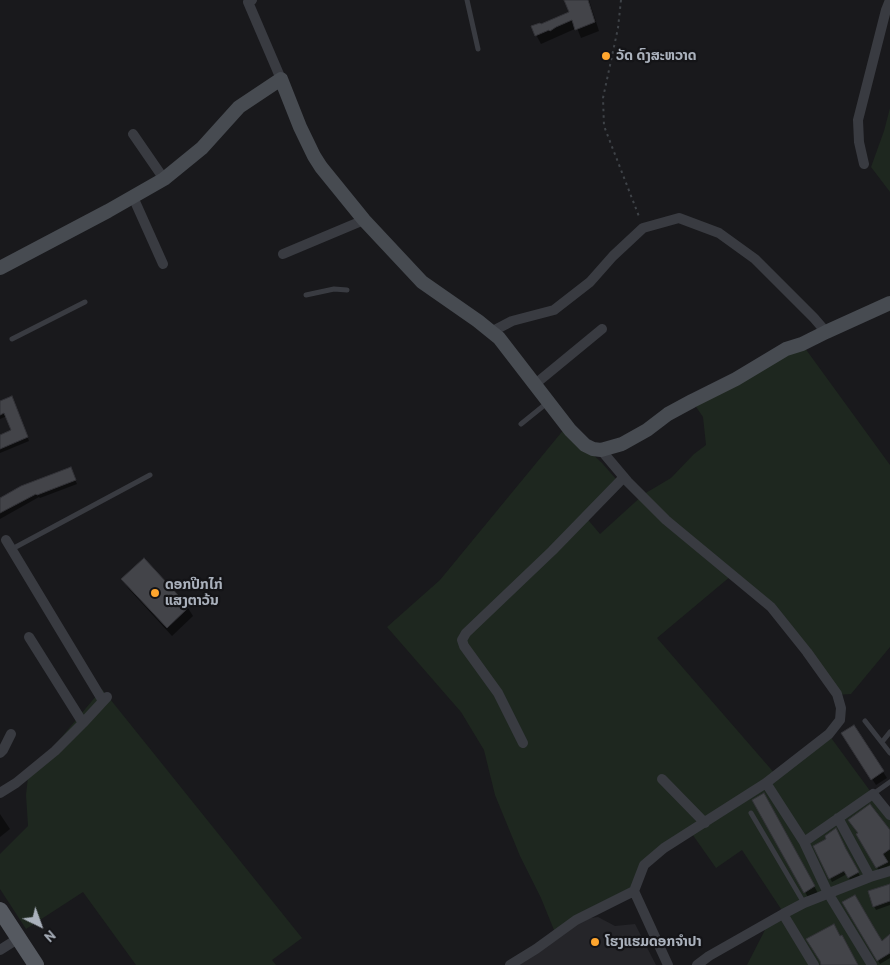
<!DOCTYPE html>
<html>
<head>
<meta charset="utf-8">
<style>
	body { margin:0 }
	#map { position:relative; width:890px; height:965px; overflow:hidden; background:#19191c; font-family:"PT Sans",sans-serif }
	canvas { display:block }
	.north { position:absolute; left:15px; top:900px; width:50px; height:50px; -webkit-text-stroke:4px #141417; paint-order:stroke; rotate:138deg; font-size:14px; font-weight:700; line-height:20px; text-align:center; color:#aab1bc }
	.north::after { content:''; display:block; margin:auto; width:18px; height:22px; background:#aab1bc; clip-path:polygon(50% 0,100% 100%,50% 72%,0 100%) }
</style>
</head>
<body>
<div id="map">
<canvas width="890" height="965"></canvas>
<div class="north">N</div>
</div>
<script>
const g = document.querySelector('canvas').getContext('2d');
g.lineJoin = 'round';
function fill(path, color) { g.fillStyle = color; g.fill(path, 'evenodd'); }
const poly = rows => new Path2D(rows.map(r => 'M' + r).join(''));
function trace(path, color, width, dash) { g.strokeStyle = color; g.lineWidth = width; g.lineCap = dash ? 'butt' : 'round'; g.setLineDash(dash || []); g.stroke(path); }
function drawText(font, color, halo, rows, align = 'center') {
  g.font = font + ' "PT Sans","Noto Sans Lao",sans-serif'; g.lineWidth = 4.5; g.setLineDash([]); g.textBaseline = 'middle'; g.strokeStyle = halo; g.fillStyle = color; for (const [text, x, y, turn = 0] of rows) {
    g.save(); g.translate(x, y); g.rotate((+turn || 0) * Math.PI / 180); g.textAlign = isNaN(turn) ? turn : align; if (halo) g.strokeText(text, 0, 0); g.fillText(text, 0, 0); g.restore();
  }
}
fill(poly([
	[598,917,615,926,635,924,656,965,511,965,576,920]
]), '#252529');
fill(poly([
	[890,108,890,192,871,167,884,131],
	[802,344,890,465,890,647,851,694,836,695,771,607,731,576,657,638,776,775,829,735,890,818,890,965,747,965,768,924,783,912,742,850,716,868,690,831,644,866,632,891,556,935,541,898,520,856,495,795,484,750,461,712,387,627,440,580,565,428,602,463,616,479,584,515,600,534,644,494,671,478,694,454,706,445,703,417,692,401],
	[102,689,302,938,272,960,276,965,136,965,83,892,26,929,0,889,0,854,28,826,26,795,28,777]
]), '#1e271f');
fill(poly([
	[566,0,589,0,599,31,581,38,577,28,541,44,532,27,540,25,570,12],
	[0,402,13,402,29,441,0,453,0,436,12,431,7,416,0,419],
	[72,473,77,484,40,498,39,497,0,519,0,500],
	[123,579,188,608,193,616,172,636,128,588],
	[853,726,887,778,876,785,846,739],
	[763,794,819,895,810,901,754,800],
	[0,814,10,829,0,837],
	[890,833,890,865,879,871,858,834],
	[828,839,847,854,860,876,851,882,847,874,832,882,830,878],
	[890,885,890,905,876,910,874,906],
	[844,903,882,942,890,935,890,958,880,964]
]), '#0007');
const building = poly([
	[564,0,588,0,595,22,575,30,572,20,556,27,550,31,549,30,535,36,531,26,540,23,541,24,569,12,564,0],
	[12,396,28,437,0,449,0,435,11,430,4,413,0,415,0,401,12,396],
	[71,467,76,480,37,495,36,494,0,513,0,498,21,486,71,467],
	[144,558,189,607,167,628,121,579,144,558],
	[854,725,884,771,871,780,841,733,854,725],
	[764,793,815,886,804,893,752,800,764,793],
	[870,804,890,830,890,849,883,854,888,862,876,868,856,834,858,833,848,820,870,804],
	[836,828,846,849,859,872,848,878,844,871,829,879,813,846,826,839,825,836,836,828],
	[890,884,890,901,873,907,868,891,890,884],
	[855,895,873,926,882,941,890,934,890,953,877,961,842,902,855,895],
	[834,924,840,936,842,935,858,965,821,965,820,961,806,939,834,924]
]);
fill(building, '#434449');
trace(building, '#333338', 1);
trace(poly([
	[621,0,618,28,603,98,604,126,640,219]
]), '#3f4348', 2, [2.5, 4]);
trace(poly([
	[467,0,478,49],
	[306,295,334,289,347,290],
	[12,339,85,302],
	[521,424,547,403],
	[12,549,150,475],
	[865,721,890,753],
	[882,742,890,732],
	[873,794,890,782],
	[751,813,804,903]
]), '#393b41', 5);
trace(poly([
	[252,0,248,2,281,79],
	[133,134,164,179],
	[864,164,859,142,858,120,886,10,890,0],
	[133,197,163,264],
	[283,254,364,220],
	[491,332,512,321,554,310,590,282,613,256,643,228,679,218,719,233,755,259,814,318,826,332],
	[534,385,602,329],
	[6,540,103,701],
	[29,637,83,723],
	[523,743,498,693,464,646,462,640,466,633,552,551,624,477],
	[0,753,3,750,11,734],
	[662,779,705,823],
	[766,783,804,842,828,893,872,965],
	[0,793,16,783,55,751,83,723,107,697],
	[838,818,870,877],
	[804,842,873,794,890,815],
	[634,891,668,965],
	[783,914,814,965],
	[0,950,19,938],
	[510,965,536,949,576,920,634,891,644,865,664,848,766,783,829,734,840,720,841,708,837,694,807,652,771,607,666,520,628,482,601,450],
	[697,965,709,956,783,914,804,903,870,877,890,871]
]), '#393b41', 10);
trace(poly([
	[0,268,108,211,164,179,202,148,239,107,281,79,300,127,314,156,321,167,364,220,422,282,478,321,499,338,570,430,585,445,593,449,601,450,622,444,647,430,668,414,692,401,736,379,786,349,802,344,826,332,890,303]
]), '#474b51', 14);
trace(poly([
	[0,910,36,965]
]), '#555960', 16);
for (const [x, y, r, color] of [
	[606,56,5,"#ffa62e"],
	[155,593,5,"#ffa62e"],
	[595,942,5,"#ffa62e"]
]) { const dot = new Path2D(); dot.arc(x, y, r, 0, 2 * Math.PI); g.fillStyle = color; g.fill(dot); trace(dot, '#141417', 2); }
drawText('bold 14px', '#aab1bc', '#141417', [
	["ວັດ ດົງສະຫວາດ",616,56],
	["ດອກປີກໄກ່",165,585],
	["ແສງຕາວ້ນ",165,601],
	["ໂຮງແຮມດອກຈຳປາ",605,942]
], 'left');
</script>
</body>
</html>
